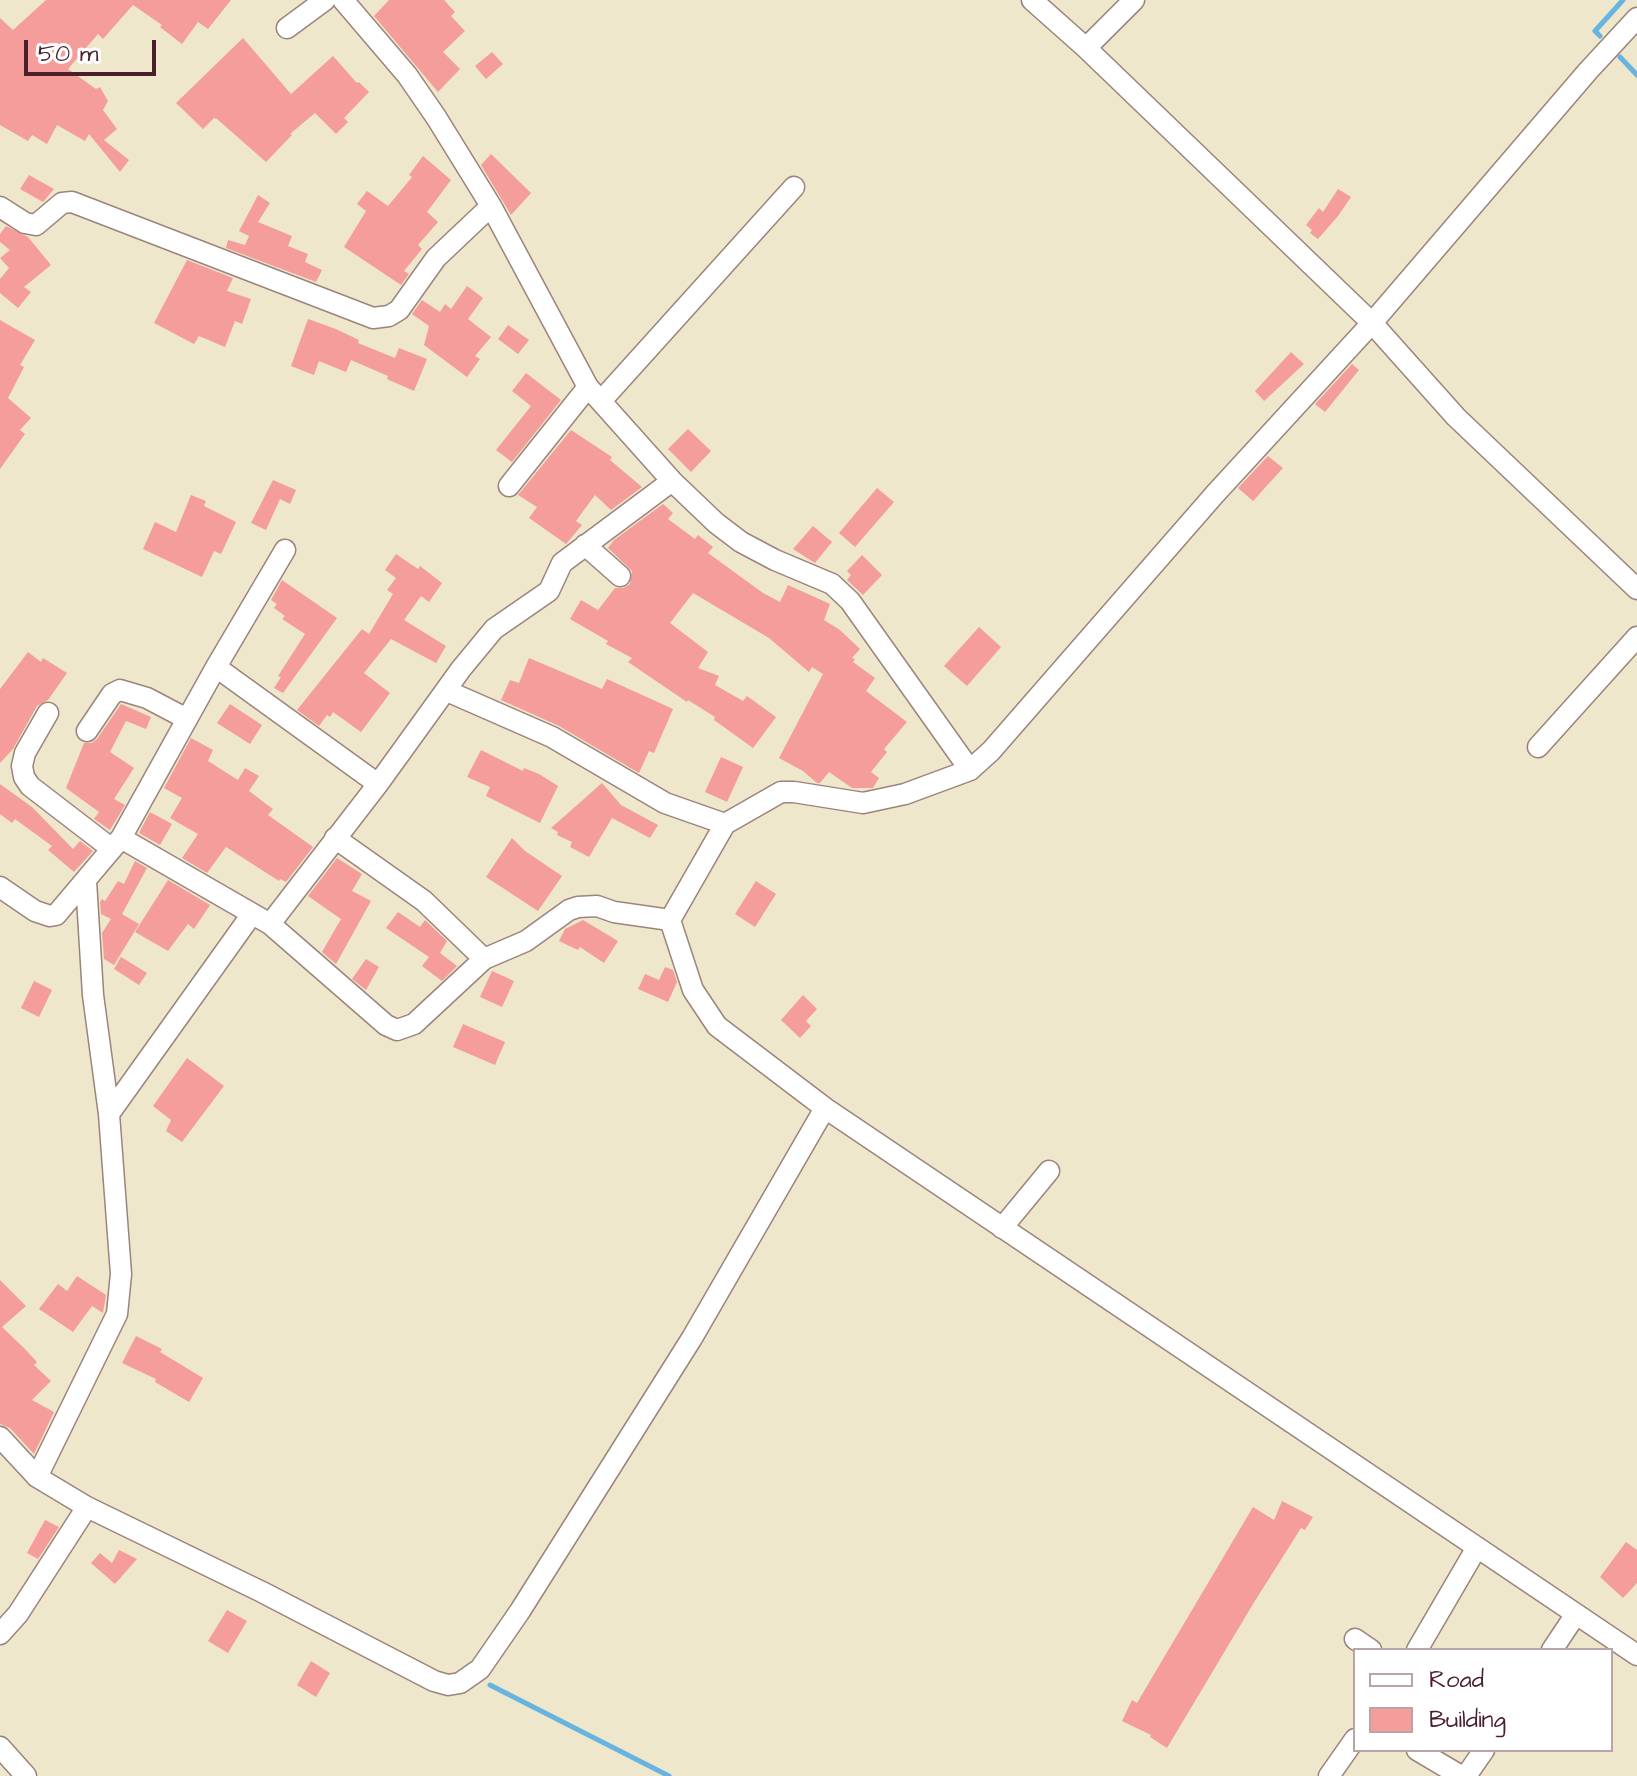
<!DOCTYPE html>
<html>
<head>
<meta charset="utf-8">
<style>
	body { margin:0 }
	#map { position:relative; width:1637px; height:1776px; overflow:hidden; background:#eee7cc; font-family:"Architects Daughter",sans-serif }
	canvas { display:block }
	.legend { position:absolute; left:1353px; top:1648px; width:260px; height:104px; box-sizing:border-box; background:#fff; border:2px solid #b7a5aa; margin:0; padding:10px 14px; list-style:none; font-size:24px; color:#4a1f2b }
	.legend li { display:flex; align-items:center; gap:16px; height:40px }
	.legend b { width:40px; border:2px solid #b7a5aa }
	.scale { position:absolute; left:24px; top:40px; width:132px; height:36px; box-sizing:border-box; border:4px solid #4a1f2b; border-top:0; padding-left:10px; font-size:24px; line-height:28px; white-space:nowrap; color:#4a1f2b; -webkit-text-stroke:6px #fff; paint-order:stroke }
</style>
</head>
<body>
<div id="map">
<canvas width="1637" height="1776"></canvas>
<ul class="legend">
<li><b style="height:10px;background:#fff"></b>Road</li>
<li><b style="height:22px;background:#f49d9b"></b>Building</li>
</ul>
<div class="scale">50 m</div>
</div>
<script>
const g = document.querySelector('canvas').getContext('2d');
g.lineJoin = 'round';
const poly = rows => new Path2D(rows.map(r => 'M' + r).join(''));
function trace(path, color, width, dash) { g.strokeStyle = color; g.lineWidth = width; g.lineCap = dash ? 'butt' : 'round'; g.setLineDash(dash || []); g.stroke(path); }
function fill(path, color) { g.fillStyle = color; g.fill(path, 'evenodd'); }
trace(poly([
	[1600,36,1595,31,1623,0],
	[1620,57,1637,75],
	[490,1685,669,1776]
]), '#68b4e1', 5);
fill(poly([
	[46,0,231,0,208,29,198,22,182,44,160,27,162,25,133,5,103,39,98,34,68,69,96,89,100,87,108,101,103,110,117,129,104,140,129,160,120,172,89,134,85,141,57,125,47,144,32,135,28,141,0,125,0,18,13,30],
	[389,0,444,0,455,12,451,16,465,31,443,52,460,69,438,92,374,16],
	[243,38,291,94,333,56,357,83,359,82,369,92,344,118,348,122,336,134,315,113,290,134,292,135,266,162,217,119,214,118,203,129,176,103],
	[492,52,503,64,486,79,475,66],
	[491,154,531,193,511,215,481,165],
	[423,156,451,180,427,212,438,222,418,245,422,249,404,271,409,274,401,285,344,247,366,211,357,204,367,191,388,206,412,177,409,175],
	[29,175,54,189,43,202,20,189],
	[1338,189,1351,197,1338,216,1318,239,1310,233,1312,230,1306,225,1319,208,1323,212],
	[258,195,270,203,258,222,292,236,288,246,308,254,305,262,322,270,316,282,226,248,228,240,245,245,249,236,239,231],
	[6,226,28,237,51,265,24,287,31,292,18,308,0,293,0,279,9,268,0,258,10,250,0,242,0,234],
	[187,260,233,278,227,291,251,299,242,324,235,321,225,347,199,336,194,344,154,323],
	[467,286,483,298,468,319,491,337,475,356,480,359,467,377,424,345,429,326,412,314,422,300,440,312,445,304,451,309],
	[308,319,336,329,359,340,358,343,395,358,399,348,427,359,414,391,387,379,388,376,351,360,346,372,319,361,314,375,291,366],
	[0,320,35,340,20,365,24,367,8,398,31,418,20,430,25,434,0,469],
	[508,325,529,340,518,354,498,339],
	[1291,352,1304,364,1264,401,1255,391],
	[1352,364,1359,370,1325,412,1315,404],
	[526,373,561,400,512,462,496,450,531,406,512,391],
	[688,429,711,451,691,472,668,449],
	[571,430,612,457,610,460,642,487,611,510,595,495,576,521,582,525,566,544,529,518,537,507,518,495],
	[1268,456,1283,468,1253,501,1238,488],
	[273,480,296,490,290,504,280,499,266,530,251,523],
	[877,488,894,502,855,547,839,533],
	[191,495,206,501,204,506,236,522,221,554,214,551,202,577,143,549,155,522,176,532],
	[663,504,673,513,668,519,695,539,698,535,713,547,708,553,763,593,780,602,788,585,830,604,824,620,840,630,860,649,852,658,855,659,853,662,875,678,866,691,907,722,884,749,887,752,871,772,879,778,873,788,852,788,829,772,820,783,817,783,803,771,779,758,823,674,812,667,809,672,769,638,693,593,670,623,708,652,698,668,719,676,715,685,743,701,747,696,776,717,753,748,714,720,715,717,688,700,687,702,628,662,632,658,606,644,608,641,570,619,581,600,598,610,615,588,623,588,630,584,632,571,608,548,614,540],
	[813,526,832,542,815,563,793,549],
	[396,554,418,569,420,566,442,583,429,602,421,596,404,620,446,646,436,663,391,639,364,673,390,693,361,732,333,712,330,717,327,715,319,726,297,710,362,629,369,634,393,594,387,590,396,578,385,570],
	[862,555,882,575,863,595,847,580,851,575,847,571],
	[282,580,337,618,283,693,274,688,281,677,278,676,305,634,282,619,285,616,274,608,277,604,271,600],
	[979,627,1001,647,967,686,944,666],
	[28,652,41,662,43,658,67,673,48,700,37,706,13,749,0,763,0,689],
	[529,658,602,689,607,679,673,709,654,753,649,751,639,773,559,726,501,700,510,680,519,683],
	[121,704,151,717,146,729,126,721,110,752,134,768,114,799,125,805,110,830,94,819,99,812,66,788,84,743,92,743,97,739],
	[230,704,262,725,250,744,217,723],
	[191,738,213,750,208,761,238,780,245,768,259,776,249,791,273,809,268,815,313,847,286,882,280,879,279,881,226,847,207,873,182,858,198,834,170,818,182,798,164,788],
	[481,750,523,771,524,768,539,774,558,786,540,823,486,796,490,787,467,777],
	[721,757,743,767,727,802,705,792],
	[602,783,621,805,658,825,650,838,612,818,589,857,570,847,572,842,557,835,558,832,551,828],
	[0,784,32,807,73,849,80,841,93,851,74,872,48,850,52,846,15,819,12,823,0,814],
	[150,812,172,824,160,845,139,833],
	[512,838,525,851,562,876,538,911,486,877],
	[337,858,362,874,352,891,371,901,336,964,322,952,341,919,308,896],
	[135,861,147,868,122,914,139,924,114,965,104,959,102,933,111,919,101,914,100,902,102,899,105,901,118,881,124,884],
	[168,880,210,905,194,929,188,924,168,951,135,932],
	[756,881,776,894,755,927,735,914],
	[398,912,420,927,425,920,447,941,440,953,457,966,442,981,422,966,429,957,386,928],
	[583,920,618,941,604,963,580,947,578,950,559,941,565,929],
	[121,957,147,973,139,985,114,969],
	[366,959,379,967,366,990,352,979],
	[665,967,673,970,677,982,668,1002,638,989,645,974,659,980],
	[492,971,514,981,502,1007,480,997],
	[34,981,52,990,39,1017,21,1008],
	[803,995,817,1009,806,1021,811,1026,800,1038,781,1020],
	[463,1024,505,1042,495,1065,453,1047],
	[187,1058,224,1086,182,1142,166,1131,171,1120,153,1106],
	[77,1276,106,1295,103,1313,92,1306,73,1332,39,1309,58,1284,67,1291],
	[0,1280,26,1306,2,1327,25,1349,37,1362,34,1365,51,1381,32,1400,54,1412,34,1454,10,1428,0,1424],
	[136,1336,162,1349,160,1352,203,1378,189,1402,155,1382,156,1379,122,1363],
	[1282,1501,1313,1517,1305,1530,1301,1528,1253,1604,1167,1748,1150,1737,1151,1735,1122,1721,1132,1700,1137,1703,1150,1681,1253,1507,1274,1520],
	[45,1520,59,1527,38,1559,27,1553],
	[1626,1542,1637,1550,1637,1583,1623,1598,1600,1577],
	[119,1550,137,1559,115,1584,91,1563,100,1553,112,1563],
	[227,1610,247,1621,228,1653,208,1641],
	[311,1661,330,1673,316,1697,297,1685]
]), '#f49d9b');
const minor = poly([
	[343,0,407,75,436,117,491,206,588,387,672,481,716,523,741,542,775,560,832,584,850,601,970,770],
	[1032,0,1086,48,1372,323,1456,417,1637,589],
	[287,28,325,0],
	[1086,48,1134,0],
	[0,207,25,223,36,225,62,203,72,202,373,318,389,316,399,310,436,258,491,206],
	[601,401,794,187],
	[509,486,588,387],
	[585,545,620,576],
	[216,667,285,550],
	[447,691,552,737,665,803,725,824],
	[48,713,25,753,22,766,24,777,30,786,112,849],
	[87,731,112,694,120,690,147,698,187,719],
	[1538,747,1637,637],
	[121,838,270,924,386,1025,397,1030,414,1024,484,959,526,941,569,910,578,907,597,906,614,912,670,920],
	[335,838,424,901,484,959],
	[86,881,93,995,109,1114],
	[0,887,35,911,50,916,56,915,121,838,216,667,378,784],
	[270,924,378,784,461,669,494,629,549,591,562,563,672,481],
	[825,1108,1637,1655],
	[1002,1228,1049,1171],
	[0,1437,37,1477,87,1507],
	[37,1477,117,1314,121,1274,109,1114,252,914],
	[0,1634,18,1614,87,1507,262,1592,434,1681,448,1685,460,1683,480,1669,520,1611,692,1338,825,1108,717,1026,693,990,670,920,725,824,781,792,794,792,863,803,905,794,970,770,991,751,1215,494,1372,323,1588,71,1637,18],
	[1355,1639,1371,1650],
	[1417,1650,1476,1549],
	[1552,1650,1576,1614],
	[0,1747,26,1776],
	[1417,1750,1461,1776],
	[1329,1776,1355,1739],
	[1466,1776,1484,1750]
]);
trace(minor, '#9c837c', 23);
trace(minor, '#fff', 20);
</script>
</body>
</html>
